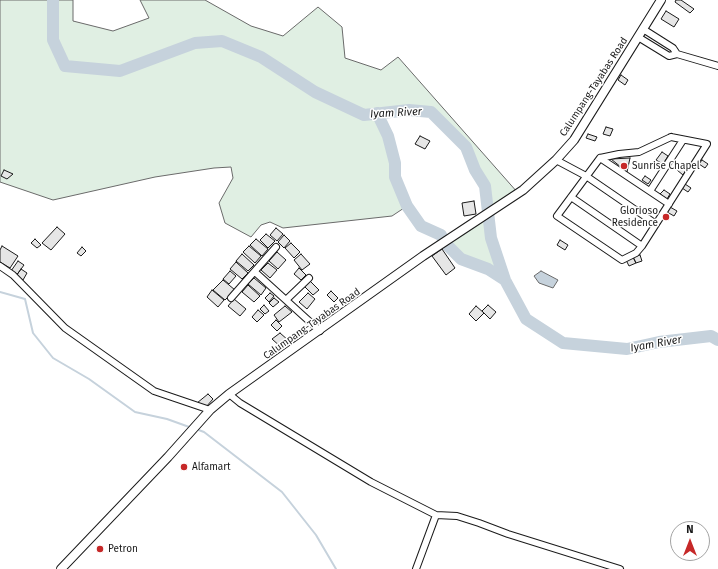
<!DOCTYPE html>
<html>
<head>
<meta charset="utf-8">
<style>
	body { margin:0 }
	#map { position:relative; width:718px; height:569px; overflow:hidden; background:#fff; font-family:"Fira Sans",sans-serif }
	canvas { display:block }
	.north { position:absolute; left:670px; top:521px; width:40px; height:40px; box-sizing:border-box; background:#fff; border:1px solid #a3a3a3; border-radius:50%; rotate:0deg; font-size:11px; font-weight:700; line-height:16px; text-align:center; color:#1a1a1a }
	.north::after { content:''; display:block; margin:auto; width:14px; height:18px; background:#c62828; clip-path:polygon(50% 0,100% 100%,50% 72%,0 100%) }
</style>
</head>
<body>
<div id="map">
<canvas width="718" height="569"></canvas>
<div class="north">N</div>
</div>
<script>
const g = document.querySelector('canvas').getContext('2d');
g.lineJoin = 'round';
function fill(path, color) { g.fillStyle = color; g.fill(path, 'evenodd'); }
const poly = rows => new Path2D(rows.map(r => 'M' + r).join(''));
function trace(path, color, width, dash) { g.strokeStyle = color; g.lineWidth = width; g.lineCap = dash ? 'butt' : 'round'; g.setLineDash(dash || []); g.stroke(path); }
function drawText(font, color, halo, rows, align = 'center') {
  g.font = font + ' "Fira Sans",sans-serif'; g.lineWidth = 3; g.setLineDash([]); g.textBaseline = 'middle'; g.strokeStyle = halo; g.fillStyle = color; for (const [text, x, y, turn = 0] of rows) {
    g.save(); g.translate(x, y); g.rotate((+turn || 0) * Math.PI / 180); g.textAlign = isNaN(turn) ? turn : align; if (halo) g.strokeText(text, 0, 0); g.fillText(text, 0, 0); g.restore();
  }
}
const green = poly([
	[0,0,73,0,73,21,113,31,149,18,140,0,205,0,251,26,283,36,318,7,342,27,345,58,381,70,398,57,518,193,488,212,491,238,505,280,488,269,461,259,444,242,488,212,485,186,475,170,466,147,431,112,409,110,377,114,388,136,395,163,395,177,407,206,392,216,283,228,270,222,261,225,251,237,225,223,219,203,233,178,231,167,214,168,155,177,53,200,0,182,0,0]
]);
fill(green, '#e0efe3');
trace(green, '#6a6a6a', 1);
const water = poly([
	[541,271,558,280,553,288,539,283,534,276,541,271]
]);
fill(water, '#c6d2dc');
trace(water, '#6a6a6a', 1);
trace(poly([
	[0,292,25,299,33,333,53,358,89,379,135,412,167,419,192,428],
	[196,429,204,432,282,492,316,535,336,569]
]), '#c6d2dc', 2);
trace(poly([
	[53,0,53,40,65,66,120,71,195,43,222,41,261,57,315,92,364,115,409,110,431,112,466,147,475,170,485,186,491,238,505,280,526,319,563,343,627,349,659,342,711,336,718,340],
	[377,113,388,136,395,163,395,177,407,206,421,226,441,235,444,242,461,259,488,269,505,280]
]), '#c6d2dc', 12);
const building = poly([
	[676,0,681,0,694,9,690,13,675,2,676,0],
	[666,11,679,19,674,27,661,19,666,11],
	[621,75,628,80,625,85,618,80,621,75],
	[606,127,613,129,610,136,603,134,606,127],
	[588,134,597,137,595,141,586,138,588,134],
	[420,136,430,141,425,149,415,144,420,136],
	[662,152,668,156,663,164,656,160,662,152],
	[630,158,627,172,611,159,630,158],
	[702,160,708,164,705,168,699,164,702,160],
	[680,166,686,170,683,175,677,170,680,166],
	[4,170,13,174,7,179,1,176,4,170],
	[645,176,651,180,648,184,642,180,645,176],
	[685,184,691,188,688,192,682,188,685,184],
	[664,190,670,194,667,199,660,194,664,190],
	[474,201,476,214,464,216,462,203,474,201],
	[670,207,677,211,674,216,667,212,670,207],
	[57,227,65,234,51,250,42,243,57,227],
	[276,228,283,234,277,241,270,235,276,228],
	[266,234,275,241,268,248,260,240,266,234],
	[284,235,290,241,284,248,278,242,284,235],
	[35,239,41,245,37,248,31,243,35,239],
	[256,239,268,249,262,256,250,245,256,239],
	[560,240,568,245,565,250,557,245,560,240],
	[291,243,300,252,294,258,285,248,291,243],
	[2,246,18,256,10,268,0,262,0,250,2,246],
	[249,246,261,256,255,263,243,252,249,246],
	[82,247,86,251,81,256,77,253,82,247],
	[442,249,455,268,446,275,432,256,442,249],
	[277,252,286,260,278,269,269,261,277,252],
	[242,254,254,265,248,271,236,261,242,254],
	[301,254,310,264,302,270,294,260,301,254],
	[640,255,642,261,636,263,633,257,640,255],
	[633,257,636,263,629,266,626,260,633,257],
	[18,261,24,265,16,276,11,271,18,261],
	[236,262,248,273,242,279,230,269,236,262],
	[268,263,277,270,270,278,261,270,268,263],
	[299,268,306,275,301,280,294,274,299,268],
	[21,269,27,273,23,280,16,276,21,269],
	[230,271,236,276,229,284,223,279,230,271],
	[254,278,266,288,261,295,248,284,254,278],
	[223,280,235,290,225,300,213,290,223,280],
	[310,281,319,290,313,295,304,286,310,281],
	[248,285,260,296,254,302,242,292,248,285],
	[212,290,224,300,218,307,207,297,212,290],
	[331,291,338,298,334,302,327,295,331,291],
	[270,293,274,296,269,302,265,298,270,293],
	[308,293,315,299,307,309,299,302,308,293],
	[274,298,279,302,273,307,269,303,274,298],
	[234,299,246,309,240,316,228,306,234,299],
	[264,305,269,311,265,314,260,309,264,305],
	[488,305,496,312,490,319,482,311,488,305],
	[285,306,292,312,279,322,274,315,285,306],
	[476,306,484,313,476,321,469,314,476,306],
	[258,310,264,315,257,322,252,317,258,310],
	[276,320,282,326,277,331,271,325,276,320],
	[280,333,288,340,282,348,272,339,280,333],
	[208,394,213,399,206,407,197,403,208,394]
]);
fill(building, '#e6e6e6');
trace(building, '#1a1a1a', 1);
const street = poly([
	[643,29,673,48,677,54],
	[638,37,669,56,677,54,718,66],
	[671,137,707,144,642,246,636,253,622,260,557,216,600,158,619,154,639,152,671,137],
	[600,158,669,204],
	[556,160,586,176,656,224],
	[650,191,683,140],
	[571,197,642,246],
	[0,266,13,275,65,328,154,391,210,410],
	[255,272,320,331],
	[231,298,276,247],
	[286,300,309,278],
	[229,394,240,403,371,482,436,515,457,516,479,523,508,534,620,569],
	[416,569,436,515]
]);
const secondary = poly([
	[61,569,168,457,210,410,229,394,423,256,523,190,556,160,574,140,661,0]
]);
trace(street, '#1a1a1a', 8);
trace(secondary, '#1a1a1a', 10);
trace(street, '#fff', 6);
trace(secondary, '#fff', 8);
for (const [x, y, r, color] of [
	[624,166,4,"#c62828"],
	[666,217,4,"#c62828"],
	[184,467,4,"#c62828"],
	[100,549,4,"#c62828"]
]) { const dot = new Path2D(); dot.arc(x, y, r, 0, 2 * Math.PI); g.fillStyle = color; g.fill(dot); trace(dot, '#fff', 1.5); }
drawText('10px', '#1a1a1a', '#fff', [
	["Calumpang-Tayabas Road",594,87,-57],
	["Calumpang-Tayabas Road",312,324,-35]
]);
drawText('10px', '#1a1a1a', '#fff', [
	["Sunrise Chapel",632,166],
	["Glorioso",658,211,"right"],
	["Residence",658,223,"right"],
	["Alfamart",192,467],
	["Petron",108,549]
], 'left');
drawText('italic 11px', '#1a1a1a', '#fff', [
	["Iyam River",396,113,-3],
	["Iyam River",656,344,-10]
]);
</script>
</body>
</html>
